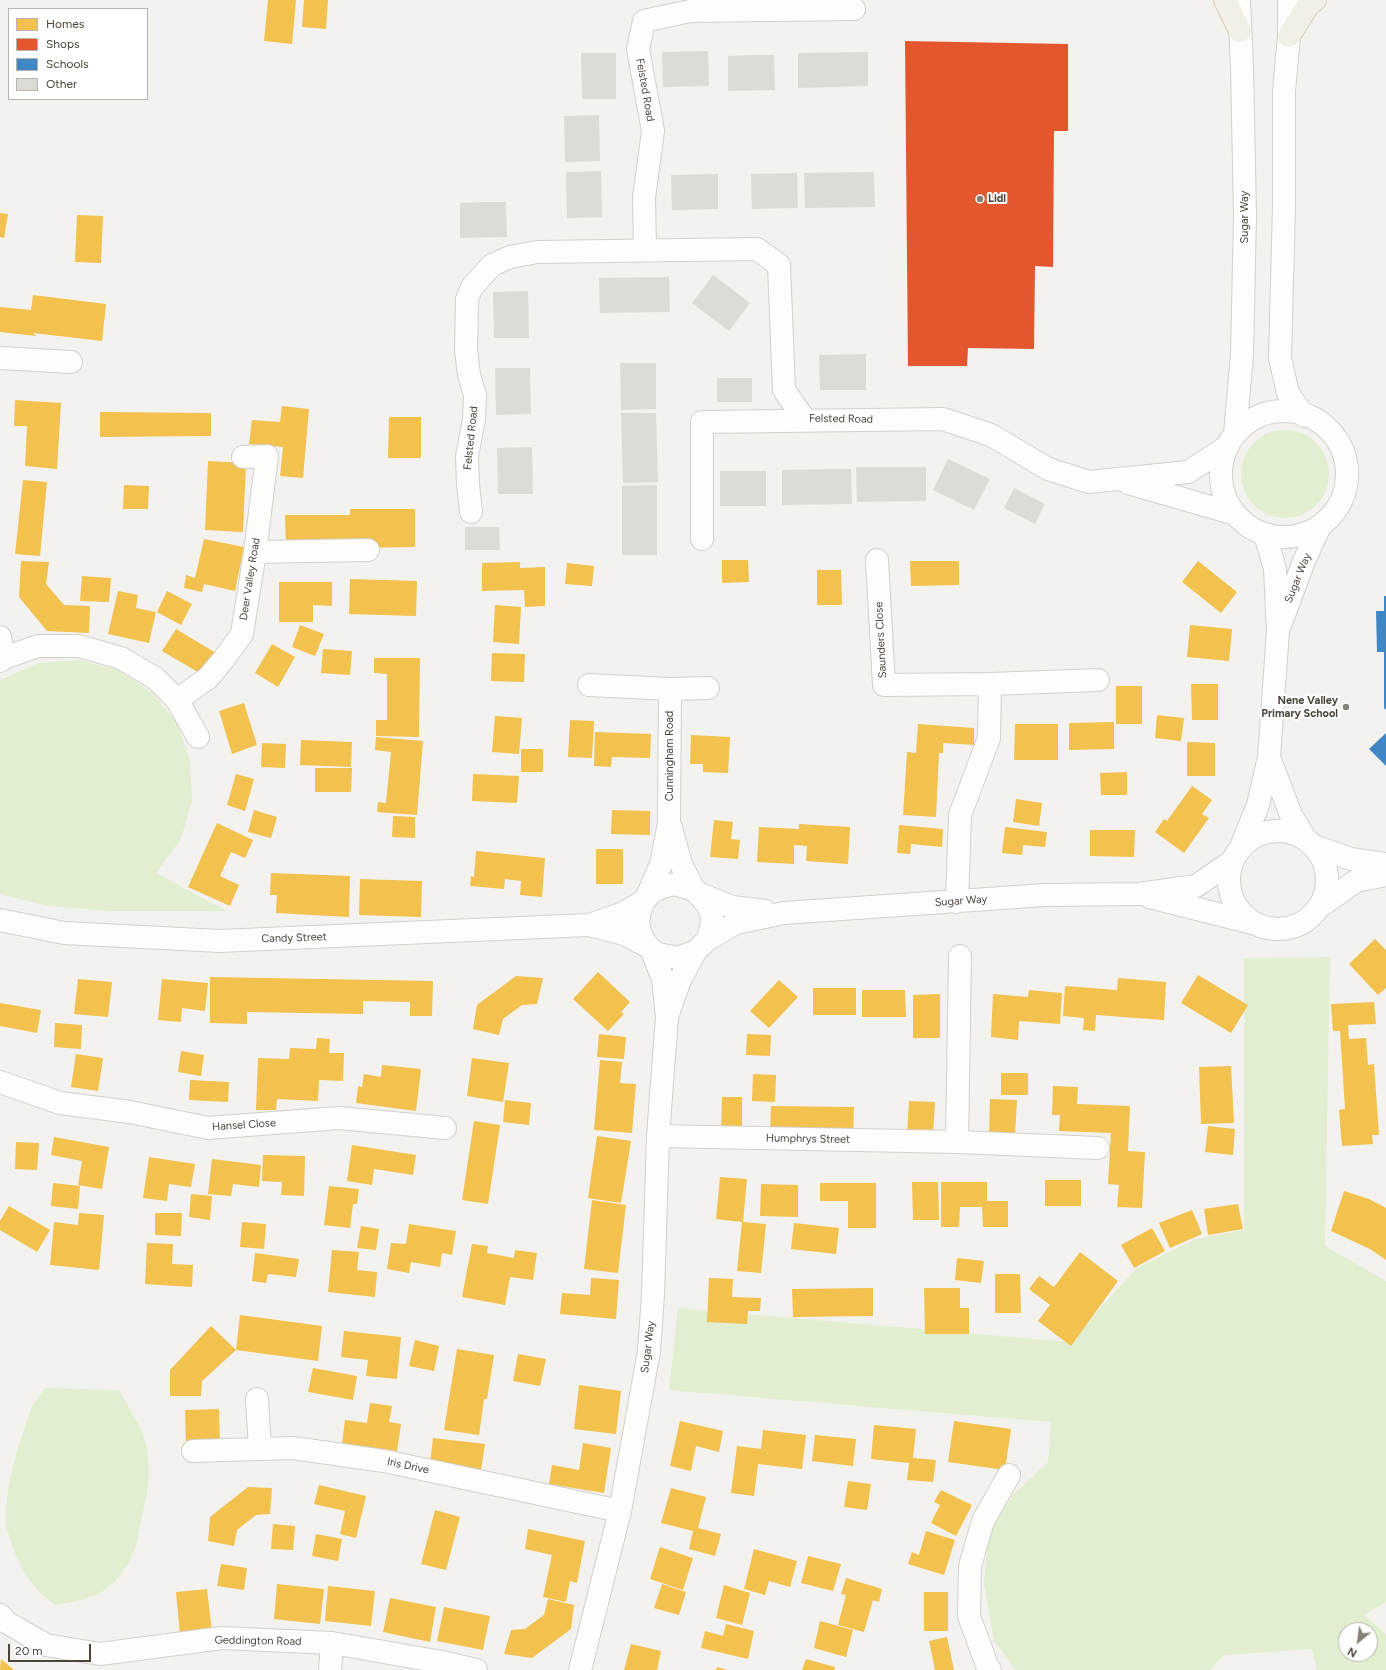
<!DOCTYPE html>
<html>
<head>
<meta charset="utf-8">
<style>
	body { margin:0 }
	#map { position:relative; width:1386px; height:1670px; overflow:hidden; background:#f4f2ee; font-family:Figtree,sans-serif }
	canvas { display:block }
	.legend { position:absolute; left:8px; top:8px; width:140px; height:92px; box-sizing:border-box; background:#fff; border:1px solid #b7b4b0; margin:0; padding:5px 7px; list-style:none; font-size:12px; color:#4b4439 }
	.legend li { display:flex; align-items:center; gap:8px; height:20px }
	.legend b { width:20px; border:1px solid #b7b4b0 }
	.north { position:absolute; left:1338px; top:1622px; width:40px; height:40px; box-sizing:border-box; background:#fff; border:1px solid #b7b4b0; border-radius:50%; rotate:209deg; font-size:11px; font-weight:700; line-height:16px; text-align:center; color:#4b4439 }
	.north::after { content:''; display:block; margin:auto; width:14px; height:18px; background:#868178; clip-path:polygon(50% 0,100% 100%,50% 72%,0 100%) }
	.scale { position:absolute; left:8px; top:1644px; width:83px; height:18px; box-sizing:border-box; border:2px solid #4b4439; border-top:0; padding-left:5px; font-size:12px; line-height:14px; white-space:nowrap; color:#4b4439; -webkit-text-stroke:3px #fff; paint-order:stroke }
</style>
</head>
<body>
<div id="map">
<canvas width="1386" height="1670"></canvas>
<ul class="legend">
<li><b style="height:11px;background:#f2c14e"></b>Homes</li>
<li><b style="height:11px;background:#e4572e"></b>Shops</li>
<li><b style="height:11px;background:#3f88c5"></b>Schools</li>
<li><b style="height:11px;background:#dedbd6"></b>Other</li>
</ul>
<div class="north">N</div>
<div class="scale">20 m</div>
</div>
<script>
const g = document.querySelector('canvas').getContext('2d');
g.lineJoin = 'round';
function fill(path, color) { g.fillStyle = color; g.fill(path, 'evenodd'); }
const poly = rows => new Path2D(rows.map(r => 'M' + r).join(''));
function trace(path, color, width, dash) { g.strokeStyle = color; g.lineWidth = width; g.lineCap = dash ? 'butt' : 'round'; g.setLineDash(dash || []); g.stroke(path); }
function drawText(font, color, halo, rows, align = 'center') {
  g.font = font + ' Figtree,sans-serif'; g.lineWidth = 4; g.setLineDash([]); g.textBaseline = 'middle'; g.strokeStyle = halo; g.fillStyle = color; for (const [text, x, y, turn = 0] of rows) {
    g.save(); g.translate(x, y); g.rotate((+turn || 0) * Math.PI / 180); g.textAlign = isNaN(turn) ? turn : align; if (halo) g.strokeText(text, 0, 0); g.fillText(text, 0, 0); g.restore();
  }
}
fill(poly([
	'1241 474a44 44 0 1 1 88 0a44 44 0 1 1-88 0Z',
	[79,660,118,670,151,692,177,723,190,760,192,800,181,839,156,873,227,911,110,911,49,906,0,894,0,680,39,663],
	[1330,957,1325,1246,1386,1281,1386,1602,1364,1615,1386,1634,1386,1670,1317,1670,1312,1649,1224,1655,1209,1670,1016,1670,994,1641,984,1583,988,1535,1012,1496,1048,1462,1051,1422,669,1390,678,1308,1069,1342,1084,1328,1102,1306,1137,1268,1196,1239,1244,1230,1244,958],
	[1346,1630,1370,1630,1370,1654,1346,1654],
	[45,1388,119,1390,142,1431,147,1448,149,1473,147,1493,136,1546,128,1564,115,1582,99,1594,77,1601,55,1605,40,1593,26,1576,14,1551,6,1526,6,1509,9,1484,17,1451,32,1406]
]), '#e1eecf');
fill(poly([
	[268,0,296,0,292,44,264,41],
	[304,0,328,0,326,29,302,27],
	[0,213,8,214,4,238,0,237],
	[77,215,103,216,101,263,75,262],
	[33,295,106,304,102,341,33,333,36,336,0,332,0,307,31,310],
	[15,400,61,403,57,469,25,466,27,426,14,426],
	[282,406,309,409,303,478,280,476,283,447,249,444,252,420,280,422],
	[100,412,211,413,211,436,100,437],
	[389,417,421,417,421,458,388,458],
	[208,461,246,463,243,532,205,530],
	[23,480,47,482,40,556,15,554],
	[124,485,149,486,148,509,123,509],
	[350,509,415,509,415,547,286,549,285,515,350,515],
	[204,539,244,547,235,591,204,584,202,592,184,588,186,575,195,578],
	[722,560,748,560,749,582,722,583],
	[21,561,49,562,46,584,64,605,90,606,89,633,47,631,19,597],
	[910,561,959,561,959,585,911,586],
	[1198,561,1237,592,1221,613,1182,582],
	[520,562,520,568,545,567,545,606,525,607,524,590,482,591,482,563],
	[567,563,594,566,592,586,565,584],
	[817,570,841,570,842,605,817,605],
	[82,576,111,578,109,602,80,601],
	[350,579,417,581,416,616,349,614],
	[279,582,332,582,332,606,313,605,313,622,279,622],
	[118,591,138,595,136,608,156,612,149,643,108,634],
	[167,591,192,604,181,625,157,612],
	[495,605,521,607,519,644,493,642],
	[300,625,324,634,315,656,292,647],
	[1190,625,1232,629,1229,661,1187,657],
	[176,629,216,653,203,675,162,651],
	[272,644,295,657,278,687,255,673],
	[323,649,352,651,350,675,321,673],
	[492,653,525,654,524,682,491,681],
	[374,658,420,658,419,737,376,736,376,720,387,720,387,674,374,673],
	[1191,684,1218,684,1218,720,1192,720],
	[1116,686,1142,686,1142,724,1116,724],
	[244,703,257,745,232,754,219,711],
	[1157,715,1184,718,1181,741,1155,738],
	[495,716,522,718,519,754,492,752],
	[570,720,594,721,592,758,568,757],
	[1114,722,1114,749,1069,750,1069,723],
	[918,724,974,728,974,745,943,743,943,753,939,753,936,817,903,815,907,752,916,753],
	[1015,724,1058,724,1058,760,1014,760],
	[595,732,651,734,650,758,612,757,611,767,594,766],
	[691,735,730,737,728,773,703,772,703,764,690,764],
	[376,737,423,741,417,815,377,812,378,802,386,803,391,752,375,750],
	[301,740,352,742,351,767,300,765],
	[1187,742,1215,743,1215,776,1187,776],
	[262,743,286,744,285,768,261,767],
	[521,749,543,749,543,772,521,772],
	[315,768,352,768,351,792,315,792],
	[1127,772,1127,795,1101,795,1100,773],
	[236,774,254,779,245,811,227,805],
	[473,774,519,776,517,803,472,801],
	[1192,786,1212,800,1202,814,1209,818,1184,853,1155,832,1164,819,1167,821],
	[1016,799,1042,803,1039,826,1013,822],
	[254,810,277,817,271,838,248,832],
	[612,810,650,811,650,835,611,834],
	[393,816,415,817,415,838,392,837],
	[714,820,733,822,731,839,740,840,738,859,710,857],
	[217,823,253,840,245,858,231,852,220,876,239,885,230,906,188,887],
	[799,824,850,827,848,864,806,861,807,846,794,845,794,864,757,862,759,827,799,829],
	[899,825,943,829,942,847,911,844,910,854,897,853],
	[1005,827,1047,832,1045,847,1023,845,1022,855,1002,853],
	[1090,830,1135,830,1134,857,1090,856],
	[596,849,623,849,623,884,596,884],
	[476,851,545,858,542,897,520,895,521,881,505,879,504,889,470,886,471,876,474,877],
	[271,873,350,876,349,917,276,913,277,895,270,895],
	[360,879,422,881,421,917,359,915],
	[1375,939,1386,950,1386,988,1378,995,1349,964],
	[598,972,630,1002,621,1012,624,1014,608,1031,573,999],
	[1198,975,1248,1005,1231,1033,1181,1003],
	[516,976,543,978,537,1004,522,1005,503,1019,499,1035,473,1029,477,1005],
	[210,977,433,981,432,1016,410,1016,410,1002,363,1001,363,1014,247,1012,247,1024,210,1023],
	[1118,978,1166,982,1164,1020,1096,1015,1095,1031,1083,1030,1084,1018,1063,1016,1065,986,1117,990],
	[78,979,112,982,108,1017,74,1014],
	[162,979,208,983,205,1011,182,1008,181,1022,158,1020],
	[779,980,798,997,769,1028,750,1011],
	[813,988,856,988,856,1015,813,1015],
	[862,990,905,990,906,1017,862,1017],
	[1029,990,1062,993,1060,1024,1019,1021,1018,1040,991,1037,993,994,1028,997],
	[940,994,940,1038,913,1038,913,995],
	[1374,1002,1376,1024,1348,1025,1349,1039,1366,1038,1368,1065,1374,1064,1379,1135,1372,1135,1373,1144,1342,1146,1339,1110,1345,1109,1340,1031,1333,1031,1331,1004],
	[0,1003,41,1010,37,1033,0,1026],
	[55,1023,82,1025,81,1049,54,1047],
	[599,1034,626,1037,624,1059,597,1057],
	[747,1034,771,1035,770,1056,746,1055],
	[317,1038,330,1039,329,1053,344,1053,343,1081,319,1080,318,1101,277,1099,276,1110,256,1110,258,1058,289,1059,290,1048,316,1049],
	[181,1051,204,1055,201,1076,178,1072],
	[76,1054,103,1058,98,1091,71,1087],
	[472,1058,509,1063,503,1102,467,1096],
	[600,1060,622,1062,620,1083,636,1084,632,1133,594,1130],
	[382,1065,421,1069,416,1111,356,1103,358,1086,362,1087,364,1074,381,1077],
	[1231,1066,1234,1123,1201,1124,1199,1067],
	[1001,1073,1028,1073,1028,1095,1001,1095],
	[753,1074,776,1075,775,1102,752,1101],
	[190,1080,229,1082,228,1102,189,1100],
	[1053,1086,1078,1087,1077,1104,1130,1106,1128,1151,1145,1152,1142,1208,1117,1207,1119,1185,1108,1184,1111,1133,1059,1131,1060,1115,1052,1115],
	[722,1097,742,1097,742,1134,721,1133],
	[990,1099,1017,1100,1015,1136,989,1135],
	[505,1100,531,1103,529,1125,503,1122],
	[909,1101,935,1102,933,1136,907,1136],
	[771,1106,854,1107,853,1137,770,1135],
	[474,1121,500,1125,488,1204,462,1200],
	[1208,1126,1235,1129,1233,1155,1205,1152],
	[597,1136,631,1141,621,1203,588,1198],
	[54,1137,109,1147,102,1189,78,1185,82,1161,51,1155],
	[16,1142,39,1143,37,1170,15,1169],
	[352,1145,416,1155,413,1175,374,1169,372,1185,347,1181],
	[263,1155,305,1156,304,1196,281,1195,282,1182,262,1181],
	[149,1157,195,1164,191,1187,169,1184,167,1201,143,1198],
	[212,1159,261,1165,259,1187,233,1184,231,1196,208,1194],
	[720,1177,747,1179,743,1222,766,1224,761,1273,737,1271,742,1222,716,1219],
	[1045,1180,1081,1180,1081,1206,1045,1206],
	[912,1182,938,1182,939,1220,913,1220],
	[941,1182,987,1182,987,1201,1008,1201,1008,1227,983,1227,982,1207,960,1207,959,1227,941,1227],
	[53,1183,80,1186,78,1209,51,1206],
	[820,1183,876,1183,876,1228,848,1228,848,1201,820,1201],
	[761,1184,798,1185,798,1217,760,1216],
	[329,1186,359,1189,357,1204,353,1204,350,1228,324,1225],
	[1344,1191,1369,1199,1386,1208,1386,1260,1370,1249,1331,1231],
	[191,1194,212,1196,210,1220,189,1217],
	[592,1200,626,1205,618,1273,584,1269],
	[1238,1204,1243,1229,1208,1235,1204,1209],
	[9,1206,50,1230,37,1252,0,1230,0,1221],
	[1192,1210,1202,1234,1170,1248,1159,1223],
	[79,1213,104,1215,99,1270,50,1265,54,1222,78,1225],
	[155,1213,182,1213,181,1236,155,1235],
	[242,1222,266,1224,264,1249,240,1247],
	[794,1223,839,1228,836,1254,791,1249],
	[409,1224,456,1231,452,1255,442,1253,440,1267,411,1262,409,1273,387,1269,391,1243,406,1244],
	[361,1226,379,1229,376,1250,357,1248],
	[1152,1228,1165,1251,1134,1268,1121,1245],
	[147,1243,173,1244,172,1264,193,1265,192,1287,145,1284],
	[472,1244,488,1246,487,1253,514,1258,515,1250,537,1253,533,1280,510,1277,505,1305,462,1297],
	[332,1250,359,1252,357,1270,377,1272,375,1297,328,1292],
	[1080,1252,1118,1281,1071,1346,1038,1321,1050,1305,1029,1289,1039,1276,1054,1287],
	[255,1253,299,1259,296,1277,268,1274,266,1283,252,1281],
	[957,1258,984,1261,981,1283,955,1280],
	[995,1274,1020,1274,1021,1313,995,1313],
	[591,1278,619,1280,616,1319,560,1314,562,1293,590,1295],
	[709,1278,733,1279,732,1297,761,1298,760,1311,748,1311,747,1324,707,1322],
	[873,1288,873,1316,793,1317,792,1289],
	[924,1288,960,1288,960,1308,969,1308,969,1334,925,1334],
	[240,1315,322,1326,318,1361,236,1350],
	[211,1326,236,1350,202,1381,201,1396,170,1396,170,1370],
	[344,1331,401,1337,397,1379,366,1376,368,1360,341,1357],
	[415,1340,439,1346,434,1371,409,1366],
	[457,1349,494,1355,487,1399,484,1399,479,1435,444,1430],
	[518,1354,546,1359,540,1386,513,1381],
	[313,1368,357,1376,353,1400,308,1392],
	[579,1385,621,1391,616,1434,574,1429],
	[370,1403,392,1406,389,1422,401,1424,397,1451,342,1444,345,1420,367,1423],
	[219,1409,220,1446,186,1447,185,1410],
	[680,1421,723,1431,719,1452,696,1446,691,1471,670,1466],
	[954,1421,1011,1429,1005,1470,948,1462],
	[874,1425,916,1429,913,1458,936,1460,933,1482,907,1480,909,1463,871,1459],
	[763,1430,806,1435,802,1469,758,1464,754,1496,731,1493,737,1446,761,1449],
	[815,1435,856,1439,853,1466,812,1461],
	[433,1438,485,1444,481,1470,430,1464],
	[583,1443,611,1448,604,1493,549,1484,552,1465,579,1470],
	[848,1481,871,1484,867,1510,844,1507],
	[319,1485,366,1496,356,1538,340,1534,345,1511,314,1504],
	[248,1487,272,1488,270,1514,256,1515,237,1530,234,1546,208,1541,210,1517],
	[671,1488,706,1497,698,1528,721,1534,715,1556,689,1549,693,1531,661,1523],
	[941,1490,972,1505,956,1536,931,1523,940,1505,934,1502],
	[435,1510,460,1517,446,1570,421,1564],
	[273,1524,295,1526,293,1550,271,1549],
	[528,1529,585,1541,577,1583,570,1581,566,1602,543,1597,552,1555,525,1549],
	[926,1531,955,1540,944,1575,908,1564,912,1552,919,1555],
	[316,1534,342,1539,338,1561,312,1556],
	[660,1547,693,1558,683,1590,650,1579],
	[754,1549,797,1561,790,1587,769,1581,765,1595,744,1589],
	[808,1556,841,1564,833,1591,801,1583],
	[221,1564,247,1568,244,1590,217,1586],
	[846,1578,882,1589,879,1602,873,1600,864,1632,838,1625,846,1595,841,1594],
	[277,1584,324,1589,320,1624,274,1619],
	[662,1584,686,1592,679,1615,654,1608],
	[724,1585,750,1593,742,1625,716,1618],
	[328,1586,375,1591,371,1626,325,1621],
	[207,1589,212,1632,180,1635,176,1592],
	[924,1592,948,1592,948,1631,924,1631],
	[390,1598,436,1607,430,1642,383,1632],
	[548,1599,574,1605,571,1629,532,1658,504,1654,511,1630,525,1629,544,1615],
	[444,1607,490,1616,483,1650,437,1641],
	[820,1621,853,1630,846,1657,814,1648],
	[726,1624,754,1631,748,1659,701,1648,705,1631,723,1636],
	[947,1637,954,1670,935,1670,929,1641],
	[631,1644,661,1651,657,1670,624,1670],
	[1,1659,14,1670,0,1670],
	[806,1659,835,1667,834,1670,802,1670],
	[717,1667,727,1670,716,1670]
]), '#f2c14e');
fill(poly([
	[905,41,1068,44,1068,131,1054,131,1053,267,1035,266,1034,349,968,348,967,366,908,366]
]), '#e4572e');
fill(poly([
	[1384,596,1386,596,1386,710,1384,708,1384,652,1377,652,1376,611,1384,611],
	[1386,733,1386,766,1369,749]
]), '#3f88c5');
fill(poly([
	[708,51,709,86,663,87,662,52],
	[868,52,868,86,798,88,798,53],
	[581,53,616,53,616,99,582,99],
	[751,55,774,55,775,90,728,91,728,56],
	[599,115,600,161,565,162,564,116],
	[601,171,602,217,567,218,566,172],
	[874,172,875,207,805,208,804,173],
	[797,173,798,208,752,209,751,174],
	[718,174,718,209,672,210,671,175],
	[482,202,506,202,507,237,460,238,460,203],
	[713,275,750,303,729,331,692,303],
	[669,277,670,312,600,313,599,278],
	[528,291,529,338,494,338,493,292],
	[866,354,866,390,820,390,819,355],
	[620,363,656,363,656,409,621,410],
	[495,368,530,368,531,414,496,415],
	[717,378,752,378,752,402,717,402],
	[621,413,656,413,658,482,623,483],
	[532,447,533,494,498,494,497,448],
	[948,459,990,479,974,510,933,490],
	[856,467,926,467,926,501,857,502],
	[828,469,851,469,852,504,782,505,782,470],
	[720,471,766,471,766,506,720,506],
	[657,485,657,555,622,555,622,486],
	[1014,488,1045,504,1035,524,1004,508],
	[465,527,499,527,500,550,465,550]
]), '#dedbd6');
const minor = poly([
	[1289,0,1289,36,1284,91,1284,205,1280,358,1288,393,1304,416],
	[645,250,644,198,653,131,638,49,644,21,690,11,854,9],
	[0,358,71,362],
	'1221 474a63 63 0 1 1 126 0a63 63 0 1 1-126 0Z',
	[1235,434,1242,355,1245,216,1242,67,1239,0],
	[1128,483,1235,514],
	[471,512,468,484,467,456,474,420,475,395,469,375,466,350,467,299,472,287,492,265,510,257,537,252,757,249,779,265,784,390,805,420],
	[702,539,702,422,943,419,991,435,1048,469,1089,482,1188,472,1228,446],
	[255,552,368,550],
	[877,560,884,685,990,684,1098,680],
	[1281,623,1304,561,1320,526],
	[0,637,4,658],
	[0,661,4,658,38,646,79,646,121,658,155,678,177,700,198,737],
	[589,685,670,689,708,688],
	[177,700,208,678,223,660,242,634,255,552,267,456,243,457],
	[1269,757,1291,815,1305,838],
	[671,828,681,864,694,890],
	'1229 880a49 49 0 1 1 98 0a49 49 0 1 1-98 0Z',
	[1314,846,1351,859,1386,864],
	[1241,847,1258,805,1269,757,1278,631,1275,569,1265,534],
	[698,893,732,907,765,911],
	[1150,897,1253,923],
	[646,899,661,864,669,823,670,689],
	[957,902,960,815,989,738,990,684],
	[1318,908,1356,881,1386,875],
	[0,920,64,933,220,941,589,925,621,914,644,901],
	[589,925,624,934,649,947],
	[707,940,736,923,784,913,1045,895,1139,894,1196,886,1231,862],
	[669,1011,680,980,695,952],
	[0,1082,60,1103,130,1112,208,1128,339,1118,445,1128],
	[658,1136,957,1142,1098,1148],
	[957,1142,960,956],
	[257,1399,260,1449],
	[193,1451,293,1448,384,1461,620,1511],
	[0,1615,6,1622,46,1645,100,1654,222,1638,332,1643,442,1662,476,1670],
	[330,1670,332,1643],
	[580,1670,620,1511,649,1351,653,1295,658,1136,667,1017,663,979,651,949,646,944,640,933,638,922,640,911,644,901,652,892,662,887,675,884,694,890,708,905,712,917,711,929,707,940,695,952,677,958,658,954,651,949],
	[990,1670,988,1668,969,1616,970,1566,983,1521,1009,1475]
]);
const major = poly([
	[1225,0,1240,31],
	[1289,36,1309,4,1315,0]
]);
trace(minor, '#d2d0cb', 24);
trace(major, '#d6cebb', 24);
trace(minor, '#fdfdfc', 22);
trace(major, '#f2efe6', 22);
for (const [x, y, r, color] of [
	[980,199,4,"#868178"],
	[1346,707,4,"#868178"]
]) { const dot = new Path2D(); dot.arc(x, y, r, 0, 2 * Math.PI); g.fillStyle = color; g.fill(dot); trace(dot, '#fff', 1.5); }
drawText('11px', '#4b4439', '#fff', [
	["Felsted Road",645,90,80],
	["Sugar Way",1245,217,-90],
	["Felsted Road",841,419,1],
	["Felsted Road",471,438,-84],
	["Sugar Way",1298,578,-68],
	["Deer Valley Road",250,579,-81],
	["Saunders Close",881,640,-93],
	["Cunningham Road",670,756,-90],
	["Sugar Way",961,901,-4],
	["Candy Street",294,938,-2],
	["Hansel Close",244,1125,-4],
	["Humphrys Street",808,1139,1],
	["Sugar Way",648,1347,-83],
	["Iris Drive",408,1466,12],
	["Geddington Road",258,1641,1]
]);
drawText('bold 11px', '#4b4439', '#fff', [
	["Lidl",988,199],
	["Nene Valley",1338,701,"right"],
	["Primary School",1338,714,"right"]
], 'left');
</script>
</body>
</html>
